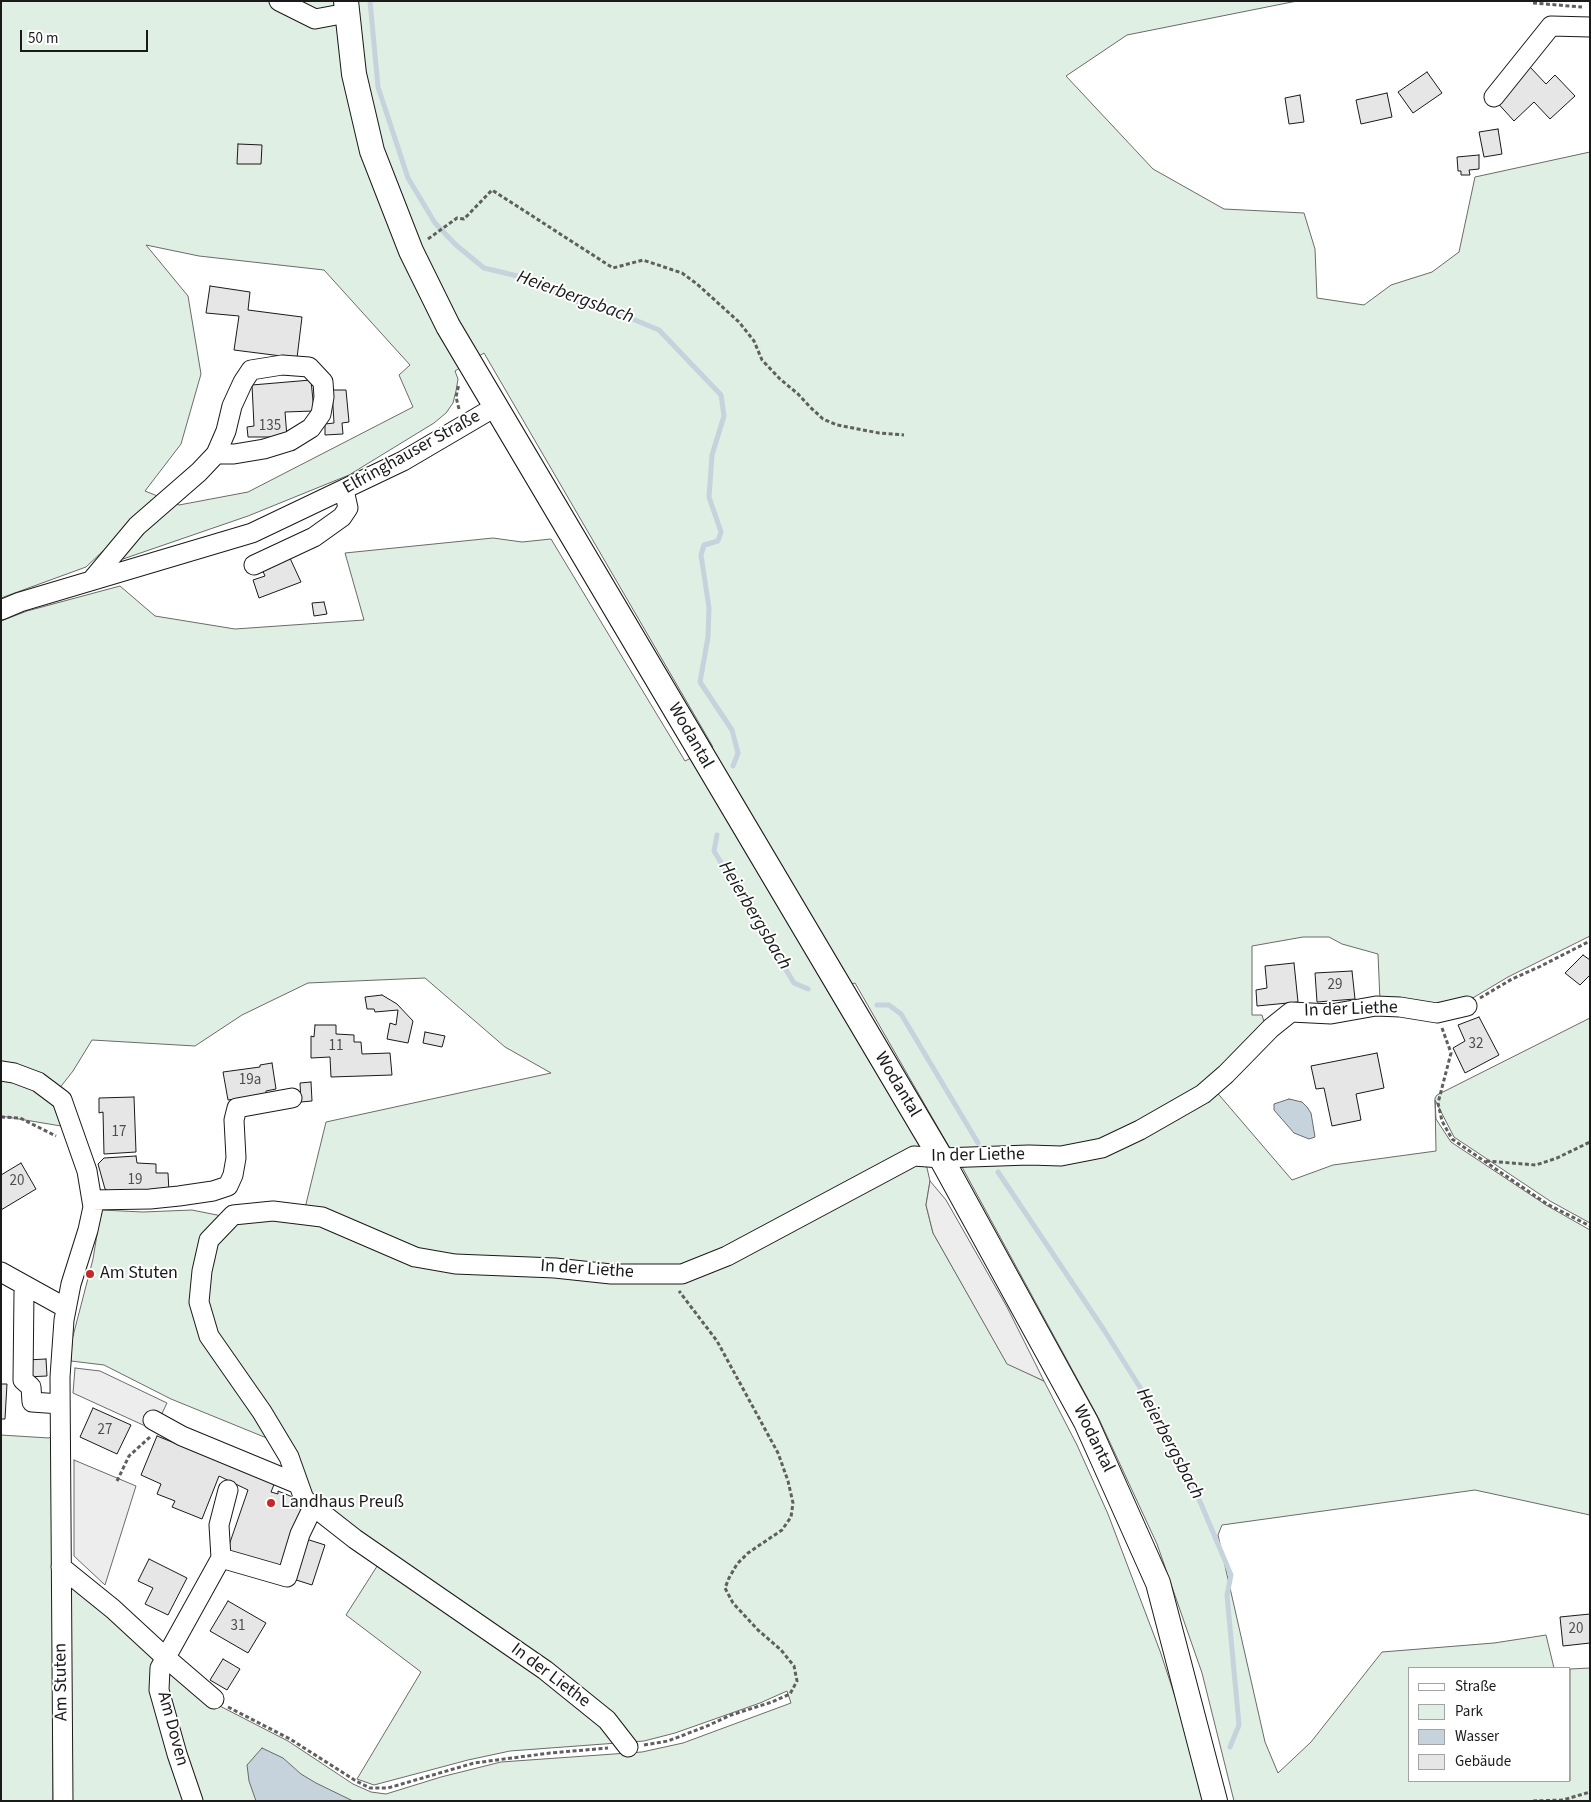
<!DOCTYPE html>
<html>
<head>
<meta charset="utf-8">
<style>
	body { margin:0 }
	#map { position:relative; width:1591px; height:1802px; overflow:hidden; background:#fff; font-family:"Source Sans 3",sans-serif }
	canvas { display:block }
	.frame { position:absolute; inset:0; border:2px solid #1a1a1a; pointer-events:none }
	.legend { position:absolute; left:1408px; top:1667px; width:162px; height:115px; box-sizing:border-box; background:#fff; border:1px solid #a3a3a3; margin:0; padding:6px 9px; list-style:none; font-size:15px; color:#1a1a1a }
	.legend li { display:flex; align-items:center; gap:10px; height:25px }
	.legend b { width:25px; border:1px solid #a3a3a3 }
	.scale { position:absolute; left:20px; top:30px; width:128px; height:22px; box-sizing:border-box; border:2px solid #1a1a1a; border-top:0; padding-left:6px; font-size:15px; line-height:18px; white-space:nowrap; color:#1a1a1a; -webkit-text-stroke:4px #fff; paint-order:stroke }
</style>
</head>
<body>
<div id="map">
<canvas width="1591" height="1802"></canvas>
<div class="frame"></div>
<ul class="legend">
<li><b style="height:6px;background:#fff"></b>Straße</li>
<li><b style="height:14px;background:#e0efe3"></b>Park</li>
<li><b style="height:14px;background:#c6d2dc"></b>Wasser</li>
<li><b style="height:14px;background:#e6e6e6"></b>Gebäude</li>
</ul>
<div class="scale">50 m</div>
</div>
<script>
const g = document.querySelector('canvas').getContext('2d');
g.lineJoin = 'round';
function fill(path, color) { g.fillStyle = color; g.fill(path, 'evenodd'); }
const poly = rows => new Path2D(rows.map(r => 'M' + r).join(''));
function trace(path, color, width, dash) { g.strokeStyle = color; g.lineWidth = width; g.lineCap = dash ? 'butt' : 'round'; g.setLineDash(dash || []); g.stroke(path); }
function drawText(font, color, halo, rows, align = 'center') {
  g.font = font + ' "Source Sans 3",sans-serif'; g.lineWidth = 4; g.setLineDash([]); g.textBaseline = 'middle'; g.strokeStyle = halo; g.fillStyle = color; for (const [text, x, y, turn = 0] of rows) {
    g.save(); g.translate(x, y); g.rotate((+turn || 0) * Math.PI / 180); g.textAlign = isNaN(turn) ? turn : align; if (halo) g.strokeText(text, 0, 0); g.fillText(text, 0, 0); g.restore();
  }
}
const green = poly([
	[1,1,1297,1,1127,35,1066,76,1153,169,1224,209,1304,213,1315,249,1317,298,1364,305,1391,285,1432,272,1459,252,1475,177,1590,152,1590,936,1508,977,1466,1002,1437,1009,1380,1001,1378,954,1342,944,1329,937,1303,937,1252,946,1252,1015,1262,1015,1265,1025,1187,1099,1098,1144,1064,1153,952,1152,855,983,827,990,923,1150,737,1245,680,1269,415,1254,305,1208,326,1122,551,1073,505,1047,425,978,308,983,242,1015,195,1046,92,1040,73,1071,51,1099,61,1126,1,1116,1,621,27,611,120,586,155,616,235,629,364,620,345,553,493,538,522,542,551,539,685,761,713,747,484,353,455,371,458,379,456,391,453,403,446,413,434,423,349,475,248,516,123,559,121,552,171,502,179,505,248,492,413,407,399,375,410,365,324,270,199,256,146,245,188,296,201,374,181,444,145,491,160,497,86,567,1,598,1,1],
	[1590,1018,1590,1223,1550,1201,1454,1137,1435,1100,1436,1119,1451,1142,1546,1205,1590,1230,1590,1515,1475,1490,1222,1525,1218,1535,1265,1742,1278,1773,1311,1742,1382,1652,1494,1643,1546,1635,1554,1668,1410,1668,1410,1781,1570,1781,1570,1669,1590,1668,1590,1801,1234,1801,1202,1673,1157,1544,1099,1419,962,1167,1005,1160,1064,1160,1214,1089,1292,1180,1333,1165,1436,1151,1435,1098,1437,1095,1590,1018],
	[922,1160,927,1168,930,1181,926,1205,933,1233,1007,1363,1044,1381,1077,1445,1108,1514,1160,1651,1187,1733,1204,1801,197,1801,164,1688,165,1667,212,1702,288,1741,353,1784,371,1792,386,1794,441,1777,501,1762,642,1752,683,1743,791,1703,787,1691,760,1703,675,1733,644,1741,510,1751,468,1760,374,1785,357,1779,421,1672,346,1615,381,1560,307,1496,231,1362,203,1304,215,1242,240,1218,317,1220,381,1249,657,1279,922,1160],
	[101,1210,143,1212,192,1210,227,1217,194,1300,274,1441,171,1399,104,1365,71,1361,72,1340,93,1259,101,1210],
	[53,1434,53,1801,1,1801,1,1435,49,1438,53,1434],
	[74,1585,158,1655,190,1801,70,1801,70,1588,74,1585]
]);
fill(green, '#e0efe3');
trace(green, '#6a6a6a', 1);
const parking = poly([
	[930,1181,946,1200,1007,1307,1044,1381,1007,1364,933,1233,926,1205,930,1181],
	[75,1368,100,1371,167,1403,154,1430,73,1393,75,1368],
	[74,1460,136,1486,105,1585,74,1556,74,1460]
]);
fill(parking, '#ededed');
trace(parking, '#6a6a6a', 1);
const water = poly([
	[1289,1099,1302,1102,1307,1107,1311,1113,1315,1137,1309,1139,1294,1133,1274,1110,1274,1104,1289,1099],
	[262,1748,283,1758,301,1774,316,1783,353,1801,256,1801,249,1781,247,1765,262,1748]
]);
fill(water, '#c6d2dc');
trace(water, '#6a6a6a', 1);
trace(poly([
	[370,1,378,87,408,178,435,223,456,245,484,268,526,278,579,303,611,310,659,330,721,395,724,416,712,455,709,497,721,532,718,541,704,545,701,555,709,608,708,637,700,682,732,730,738,753,733,766],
	[717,835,714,851,794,983,808,989],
	[877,1005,889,1005,901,1014,978,1143],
	[998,1172,1104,1330,1146,1397,1188,1473,1231,1575,1227,1595,1239,1725,1230,1747]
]), '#c6d2dc', 5);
const building = poly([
	[1530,67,1546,84,1555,75,1575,96,1550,119,1534,102,1514,121,1494,99,1530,67],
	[1427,72,1442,93,1413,113,1398,92,1427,72],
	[1387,93,1392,117,1361,124,1356,100,1387,93],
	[1300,95,1304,122,1289,124,1285,98,1300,95],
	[1498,129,1502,154,1484,157,1479,132,1498,129],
	[238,144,262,145,261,164,237,164,238,144],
	[1479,155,1479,169,1469,170,1470,175,1461,175,1461,171,1458,171,1457,157,1479,155],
	[210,286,250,292,248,310,302,317,297,358,234,350,239,316,206,313,210,286],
	[311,380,314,411,285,412,287,437,248,437,247,427,254,426,252,385,311,380],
	[332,390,346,390,349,422,342,423,343,434,325,435,325,424,334,423,332,390],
	[289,556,301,582,259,598,253,580,265,576,261,567,289,556],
	[324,602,327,614,314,616,312,603,324,602],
	[1583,955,1590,960,1590,975,1580,985,1565,973,1583,955],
	[1294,963,1298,1002,1257,1006,1256,990,1267,988,1265,966,1294,963],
	[1352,971,1355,999,1317,1002,1315,973,1352,971],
	[382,995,397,1004,413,1021,408,1043,387,1039,390,1023,396,1025,398,1010,375,1012,374,1009,367,1009,365,997,382,995],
	[1479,1017,1499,1055,1465,1073,1453,1048,1465,1041,1458,1025,1479,1017],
	[315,1025,336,1025,336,1034,354,1035,354,1042,361,1042,362,1054,390,1053,392,1075,331,1077,330,1057,311,1058,311,1036,314,1037,315,1025],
	[425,1032,445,1036,442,1047,423,1043,425,1032],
	[1377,1053,1384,1088,1356,1094,1361,1120,1332,1126,1324,1088,1316,1089,1311,1066,1377,1053],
	[272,1063,276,1089,266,1091,266,1094,228,1100,223,1072,260,1067,260,1065,272,1063],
	[311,1082,312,1101,301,1102,300,1083,311,1082],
	[134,1097,136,1152,104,1154,103,1112,99,1113,99,1098,134,1097],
	[136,1156,137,1163,156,1164,156,1173,168,1173,169,1192,110,1192,105,1189,98,1164,104,1158,136,1156],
	[21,1163,36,1189,1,1210,1,1175,21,1163],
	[46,1359,47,1376,26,1377,26,1360,46,1359],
	[1,1384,7,1384,5,1419,1,1419,1,1384],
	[93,1408,131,1425,117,1454,80,1437,93,1408],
	[157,1436,177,1444,179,1440,275,1482,271,1492,278,1494,278,1491,295,1498,293,1501,305,1505,282,1570,226,1554,248,1490,219,1476,202,1519,172,1507,175,1501,157,1494,161,1484,141,1475,157,1436],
	[303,1538,325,1545,312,1585,290,1578,303,1538],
	[149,1559,187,1578,168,1615,145,1604,153,1588,138,1581,149,1559],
	[228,1601,266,1623,248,1653,210,1631,228,1601],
	[1590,1614,1590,1643,1563,1646,1560,1617,1590,1614],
	[223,1659,240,1669,227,1690,210,1680,223,1659]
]);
fill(building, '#e6e6e6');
trace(building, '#1a1a1a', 1);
const minor = poly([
	[279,1,315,19,347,13],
	[1494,97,1551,26,1590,27],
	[254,565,314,537,342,517,348,508,344,490],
	[91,581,137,526,199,472,216,454,234,454,264,449,290,441,311,428,321,414,324,397,323,382,309,367,282,365,251,370,243,382,232,406,226,431,216,454],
	[1,610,20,602,252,533,403,461,495,407],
	[1,1071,14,1073,38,1082,62,1100,87,1171,93,1207,88,1230,71,1284,64,1320,60,1377,63,1801],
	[92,1200,150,1199,179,1196,213,1191,228,1186,233,1175,236,1158,234,1120,237,1108,292,1098],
	[1,1272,66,1308],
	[27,1287,24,1292,23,1380,31,1387,32,1402,60,1404],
	[153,1420,182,1436,298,1484],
	[221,1558,219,1525,228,1490],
	[61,1567,113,1609,165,1657,214,1699],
	[628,1747,607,1720,545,1670,355,1539,304,1499,289,1457,262,1412,209,1336,199,1302,202,1271,209,1240,233,1215,273,1211,322,1217,415,1257,455,1264,555,1268,611,1274,682,1274,727,1256,914,1156,941,1158,1029,1155,1061,1156,1102,1148,1140,1130,1203,1094,1226,1074,1271,1028,1291,1012,1331,1014,1376,1006,1400,1007,1437,1013,1467,1006],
	[193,1801,177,1754,159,1690,160,1668,221,1558,287,1577,300,1534,313,1507]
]);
const major = poly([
	[346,1,354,74,372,151,411,251,448,326,941,1158,1086,1422,1158,1583,1215,1801]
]);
trace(minor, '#1a1a1a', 21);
trace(major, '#1a1a1a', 26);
trace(poly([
	[1533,3,1582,7],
	[428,239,457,218,464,219,492,190,613,268,643,260,682,273,697,284,739,322,754,341,762,360,780,379,798,394,810,407,823,419,837,425,853,428,879,433,904,435],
	[459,409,456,397,459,384],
	[1480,998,1512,979,1539,967,1590,941],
	[1442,1028,1451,1053,1438,1103,1442,1121,1452,1139,1547,1204,1590,1226],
	[1,1117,20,1118,56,1136],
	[1486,1161,1536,1165,1557,1158,1590,1142],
	[117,1481,129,1456,150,1437],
	[228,1707,290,1739,356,1781,370,1788,388,1788,474,1763,550,1753,608,1748],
	[644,1745,668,1741,707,1726,731,1715,772,1702,790,1694,797,1681,794,1666,781,1650,758,1630,733,1603,725,1588,729,1578,737,1564,748,1553,782,1530,791,1517,793,1503,788,1481,778,1453,717,1341,679,1291],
	[1533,1801,1563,1800,1590,1792]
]), '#5f5f5f', 3, [4, 2.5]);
trace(minor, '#fff', 19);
trace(major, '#fff', 24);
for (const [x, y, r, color] of [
	[90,1274,5,"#c62828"],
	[271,1503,5,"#c62828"]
]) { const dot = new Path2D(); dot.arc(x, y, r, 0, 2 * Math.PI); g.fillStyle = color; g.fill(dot); trace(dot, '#fff', 2); }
drawText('15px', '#4d4d4d', null, [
	["135",270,427],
	["29",1335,986],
	["32",1476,1045],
	["11",336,1047],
	["19a",250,1081],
	["17",119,1133],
	["19",135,1181],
	["20",17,1182],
	["27",105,1431],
	["31",238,1627],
	["20",1576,1630]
]);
drawText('18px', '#1a1a1a', '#fff', [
	["Elfringhauser Straße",412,453,-29],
	["Wodantal",690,736,60],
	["In der Liethe",1351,1010,-2],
	["Wodantal",897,1085,59],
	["In der Liethe",978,1156,-1],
	["In der Liethe",587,1270,4],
	["Wodantal",1093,1439,64],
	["In der Liethe",550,1676,37],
	["Am Stuten",62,1682,-91],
	["Am Doven",172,1729,75]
]);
drawText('18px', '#1a1a1a', '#fff', [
	["Am Stuten",100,1274],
	["Landhaus Preuß",281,1503]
], 'left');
drawText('italic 19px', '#1a1a1a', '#fff', [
	["Heierbergsbach",575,298,20],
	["Heierbergsbach",754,916,59],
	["Heierbergsbach",1169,1444,62]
]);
</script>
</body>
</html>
